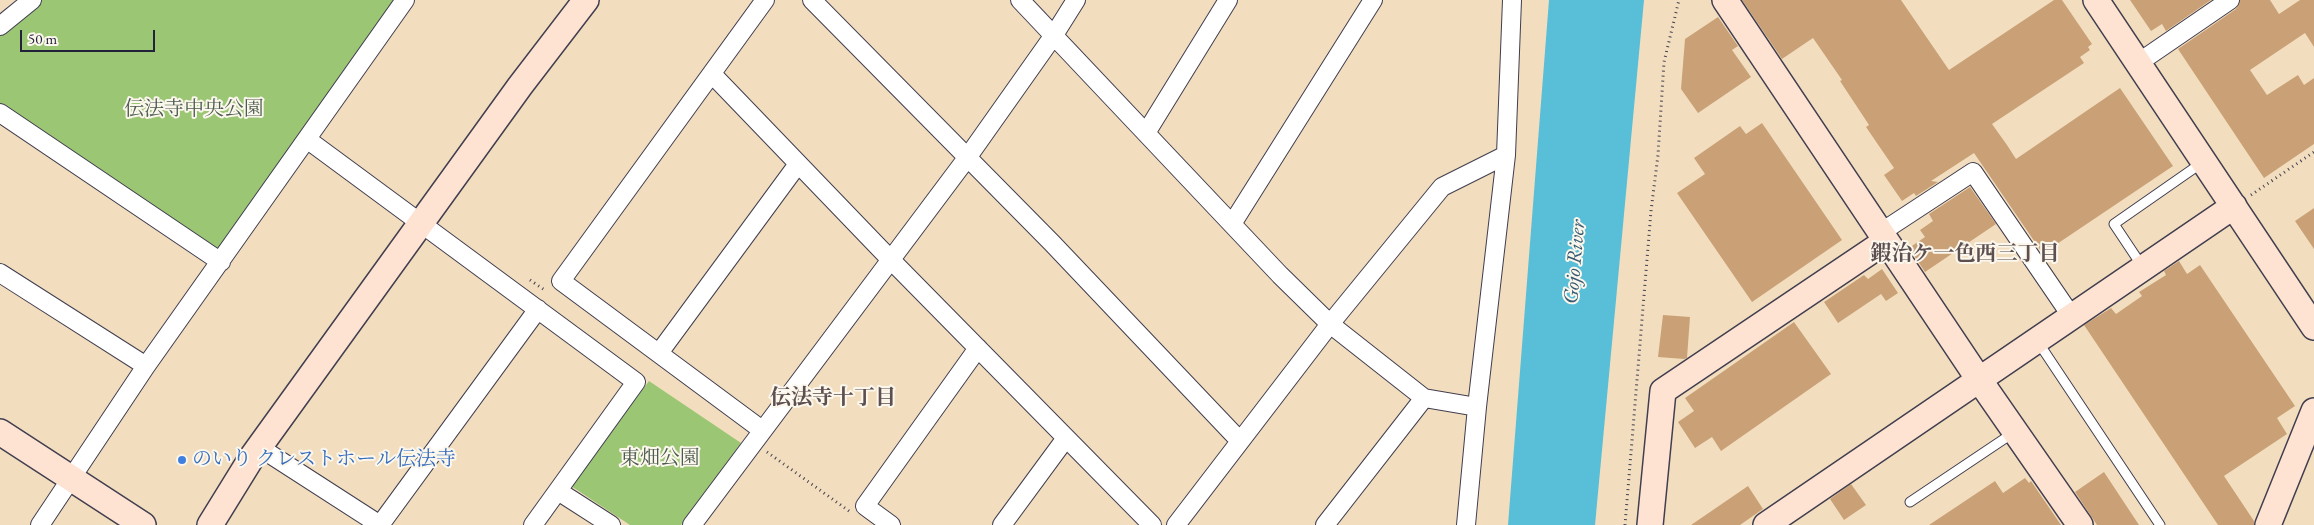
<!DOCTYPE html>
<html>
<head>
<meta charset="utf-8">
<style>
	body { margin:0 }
	#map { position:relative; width:2314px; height:525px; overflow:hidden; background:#f2debf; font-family:"EB Garamond",serif }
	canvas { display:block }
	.scale { position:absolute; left:20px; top:30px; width:135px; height:22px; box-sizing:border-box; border:2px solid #22223b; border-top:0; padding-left:6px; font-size:15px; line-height:18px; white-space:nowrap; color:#22223b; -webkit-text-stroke:4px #fbf7ec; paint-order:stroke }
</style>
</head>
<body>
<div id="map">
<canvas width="2314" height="525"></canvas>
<div class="scale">50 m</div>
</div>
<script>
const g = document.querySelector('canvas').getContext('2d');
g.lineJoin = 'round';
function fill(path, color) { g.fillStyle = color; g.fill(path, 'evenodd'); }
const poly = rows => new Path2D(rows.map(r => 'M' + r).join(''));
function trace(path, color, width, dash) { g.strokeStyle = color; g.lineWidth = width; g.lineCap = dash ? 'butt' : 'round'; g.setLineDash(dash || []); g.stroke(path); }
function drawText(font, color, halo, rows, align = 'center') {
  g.font = font + ' "EB Garamond","Noto Serif JP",serif'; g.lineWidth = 4; g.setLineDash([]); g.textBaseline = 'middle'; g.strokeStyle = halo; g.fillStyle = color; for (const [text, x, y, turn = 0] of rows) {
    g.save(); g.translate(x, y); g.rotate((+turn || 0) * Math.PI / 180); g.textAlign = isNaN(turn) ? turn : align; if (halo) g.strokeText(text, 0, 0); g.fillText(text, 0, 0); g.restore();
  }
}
fill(poly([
	[32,0,405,0,221,262,0,112,0,26],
	[649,381,741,443,681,525,630,525,571,486]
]), '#9bc674');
fill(poly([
	[1549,0,1644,0,1595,525,1508,525]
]), '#59bed7');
fill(poly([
	[1742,0,1901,0,1949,70,2054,0,2062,0,2092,44,2088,47,2090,50,2080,57,2084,63,1992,124,2007,145,2016,159,2120,88,2173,166,2048,250,2046,247,2041,251,1974,153,1931,181,1938,182,1916,196,1914,193,1902,201,1884,175,1894,168,1866,127,1869,125,1840,81,1842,80,1813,38,1782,59],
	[2130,0,2211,0,2166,31,2162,24,2151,31],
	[2240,0,2270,0,2279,14,2300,0,2314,0,2314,47,2305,33,2250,70,2267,95,2298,75,2304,85,2314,78,2314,144,2264,178,2178,49,2236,9],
	[1718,17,1738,46,1732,50,1751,77,1698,113,1681,89,1685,39],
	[1762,123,1842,240,1752,302,1677,193,1705,174,1694,158,1740,126,1746,134],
	[1970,187,1996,224,1925,272,1909,248,1925,237,1920,230,1933,221,1929,214],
	[2314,208,2314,249,2295,221],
	[2179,261,2187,274,2200,265,2295,406,2277,418,2287,434,2224,476,2254,521,2254,525,2218,525,2084,325,2111,308,2116,314,2142,296,2139,292,2166,275,2164,271],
	[1882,269,1898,293,1886,301,1881,294,1838,323,1824,302,1864,275,1868,279],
	[1663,315,1690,317,1687,358,1684,359,1658,357],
	[1794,322,1831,374,1721,451,1712,437,1695,448,1678,422,1694,411,1685,398],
	[2104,472,2139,525,2097,525,2075,492],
	[2025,478,2029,483,2031,481,2061,525,1929,525,1995,481,2003,493],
	[1851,484,1866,505,1844,520,1830,499],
	[1748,486,1763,509,1740,525,1691,525]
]), '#caa177');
const lane = poly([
	[2142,266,2114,224,2203,162],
	[2038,342,2160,525],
	[1910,502,2013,433]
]);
const street = poly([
	[812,0,1052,243,1240,441],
	[1020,0,1280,275,1330,324,1424,398,1477,407],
	[0,26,32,0],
	[2138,63,2230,0],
	[712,74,890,259,1152,525],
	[0,113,221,262],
	[1146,133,1228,0],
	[308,140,636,382,533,525],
	[1232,224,1373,0],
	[1880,233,1973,172,2072,317],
	[0,273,146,366],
	[659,353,798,164],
	[762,430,561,281,765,0],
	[259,447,380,525],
	[558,491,611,525],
	[40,525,146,366,405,0],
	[380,525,538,309],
	[692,525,967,158,1054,35,1076,0],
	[891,525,865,506,978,348],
	[1002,525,1066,438],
	[1176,525,1330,324,1442,187,1506,155],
	[1325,525,1424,398],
	[1466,525,1477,407,1506,155,1512,0]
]);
const secondary = poly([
	[1725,0,1980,381,2080,525],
	[2096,0,2314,327],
	[0,432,143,525],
	[210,525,252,457,520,86,586,0],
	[1650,525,1663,391,1886,241],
	[1766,525,2234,206],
	[2268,525,2314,411]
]);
trace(lane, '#413e4f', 11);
trace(street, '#413e4f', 20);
trace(secondary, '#413e4f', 28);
trace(poly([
	[2251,195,2314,152],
	[530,280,546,291],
	[767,452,849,511],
	[1625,525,1651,211,1658,155,1664,62,1679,0]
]), '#413e4f', 3, [1, 4]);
trace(lane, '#fff', 9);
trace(street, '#fff', 18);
trace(secondary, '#fee3d2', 25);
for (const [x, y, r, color] of [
	[182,460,5,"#3f7fe0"]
]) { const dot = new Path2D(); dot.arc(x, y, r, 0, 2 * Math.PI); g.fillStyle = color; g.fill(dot); trace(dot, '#fbf7ec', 2); }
drawText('20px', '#4c5b4f', '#fbf7ec', [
	["伝法寺中央公園",194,110],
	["東畑公園",660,459]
]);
drawText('20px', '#366cbe', '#fbf7ec', [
	["のいり クレストホール伝法寺",192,460]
], 'left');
drawText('bold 21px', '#5d4e50', '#fbf7ec', [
	["鍜治ケ一色西三丁目",1965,254],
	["伝法寺十丁目",833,398]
]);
drawText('italic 21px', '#355972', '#fbf7ec', [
	["Gojo River",1575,262,-85]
]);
</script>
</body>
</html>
